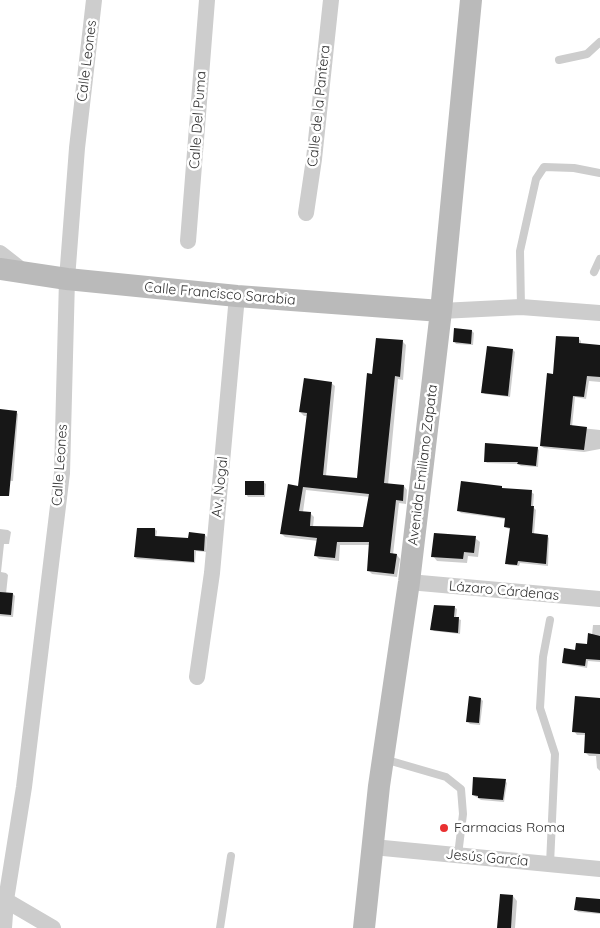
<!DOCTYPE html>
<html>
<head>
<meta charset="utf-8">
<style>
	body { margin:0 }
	canvas { display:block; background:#fff }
</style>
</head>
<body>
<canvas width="600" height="928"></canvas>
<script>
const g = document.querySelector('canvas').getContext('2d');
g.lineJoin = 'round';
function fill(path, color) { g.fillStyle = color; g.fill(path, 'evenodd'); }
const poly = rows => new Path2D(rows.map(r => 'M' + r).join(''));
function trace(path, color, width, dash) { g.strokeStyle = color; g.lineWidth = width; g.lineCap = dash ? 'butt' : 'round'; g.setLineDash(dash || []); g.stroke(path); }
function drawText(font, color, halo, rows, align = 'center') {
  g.font = font + ' Quicksand,sans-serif'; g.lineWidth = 5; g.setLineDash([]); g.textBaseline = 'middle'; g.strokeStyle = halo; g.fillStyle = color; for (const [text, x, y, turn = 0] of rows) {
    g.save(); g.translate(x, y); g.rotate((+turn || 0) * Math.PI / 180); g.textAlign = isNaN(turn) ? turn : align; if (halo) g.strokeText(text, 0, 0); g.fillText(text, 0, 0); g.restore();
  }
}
fill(poly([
	[472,331,474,333,473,345,456,344,454,341],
	[579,339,581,341,581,344,600,346,600,382,589,381,586,399,575,397,572,427,600,430,600,449,584,452,544,448,541,446,555,375],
	[402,341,406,345,403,380,398,379,388,485,404,486,407,490,406,504,399,503,393,555,397,555,400,559,397,577,372,574,368,570,370,545,340,545,339,561,319,559,316,556,318,541,285,537,282,534,299,488,308,416,304,416,300,412,331,383,335,386,326,476,358,480,373,375],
	[306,490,370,497,364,528,313,527,314,517,310,513,303,512],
	[513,350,515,352,510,397,485,394,483,392],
	[0,411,16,412,18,414,13,481,0,480],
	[537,448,539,450,538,467,521,466,518,464,487,463,485,461],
	[263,482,266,484,265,497,248,497,246,494],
	[502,488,503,489,531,492,534,494,533,507,536,510,534,534,547,536,549,538,548,566,520,563,519,566,509,565,506,563,511,530,505,527,506,519,461,513,459,511],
	[0,529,8,530,11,532,9,544,4,544,1,572,6,573,8,575,6,594,13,594,15,596,13,617,0,616],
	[155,529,157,531,156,537,189,539,205,535,207,537,206,552,196,551,195,563,137,559,135,557],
	[475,538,480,542,478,557,468,556,467,563,437,561,433,556],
	[454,607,457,609,456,618,461,620,460,634,434,631,432,629],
	[593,625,600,625,600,662,588,661,587,668,565,664,563,662,576,651,588,646,592,635],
	[481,699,483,701,480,725,470,724,468,722],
	[600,701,600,771,597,768,596,756,589,756,585,752,586,735,577,735,574,731],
	[505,781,507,783,504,802,481,800,473,795],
	[513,896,517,901,515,928,498,928],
	[600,901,600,914,578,912,576,910]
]), '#0003');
fill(poly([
	[454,328,472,330,471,344,453,342],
	[556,336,579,337,579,343,600,345,600,377,587,376,584,397,573,396,570,425,587,427,584,450,540,446,547,373,553,374],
	[376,338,403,340,400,377,395,376,384,483,404,485,403,501,396,500,390,553,397,554,394,574,367,571,369,542,337,542,335,558,314,556,317,538,280,534,288,484,298,486,307,413,299,412,304,378,332,382,323,475,357,478,367,373,372,374],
	[303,487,369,494,363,527,310,526,311,512,299,511],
	[487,346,513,349,508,396,481,393],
	[0,409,17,411,9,496,0,496],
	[485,443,538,447,536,466,517,464,518,462,484,462],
	[245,481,264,481,264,495,245,495],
	[461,481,502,486,502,488,532,490,531,506,534,506,532,533,548,535,546,564,518,561,517,565,505,564,510,528,504,527,505,518,457,511],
	[137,528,155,528,155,536,188,538,189,532,205,534,204,551,194,550,194,562,134,557],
	[434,533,476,536,474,553,464,552,463,559,431,557],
	[0,592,13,593,11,615,0,614],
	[434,605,455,606,454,617,459,617,458,633,430,630],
	[588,633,600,636,600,660,586,659,585,666,562,663,564,648,575,650,576,643,587,644],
	[469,696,481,698,479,723,466,722],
	[575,696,600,698,600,754,584,753,585,733,572,732],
	[473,777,506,779,503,800,478,798,478,796,472,795],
	[500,894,513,895,511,928,497,928],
	[576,897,600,899,600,913,574,910]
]), '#171717');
trace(poly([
	[559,60,587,54,600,42],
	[594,272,600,259],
	[521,307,520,251,536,179,544,167,574,168,600,173],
	[384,759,446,777,461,789,463,814,458,855],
	[550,864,555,754,540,708,543,657,550,620],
	[220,928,231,856]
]), '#cdcdcd', 8);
trace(poly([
	[306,213,314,159,331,0],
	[188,241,207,0],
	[0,253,23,271],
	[441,311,521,307,600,313],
	[409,582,600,599],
	[197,677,212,573,237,296],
	[373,847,600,869],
	[0,897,53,928],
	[4,928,6,900,24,787,62,473,67,279,77,148,94,0]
]), '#cdcdcd', 16);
trace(poly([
	[0,269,67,279,237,296,441,311],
	[364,928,379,786,409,582,441,311,471,0]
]), '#bababa', 22);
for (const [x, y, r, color] of [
	[444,828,5,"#e93031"]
]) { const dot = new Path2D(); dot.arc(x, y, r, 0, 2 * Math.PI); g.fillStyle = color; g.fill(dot); trace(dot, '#fff', 2); }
drawText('14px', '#303030', '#fff', [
	["Calle Leones",87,61,-83],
	["Calle de la Pantera",319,106,-84],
	["Calle Del Puma",198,120,-86],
	["Calle Francisco Sarabia",220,294,5],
	["Calle Leones",60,465,-86],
	["Avenida Emiliano Zapata",423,465,-83],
	["Av. Nogal",220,487,-84],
	["Lázaro Cárdenas",504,591,5],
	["Jesús García",487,858,5]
]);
drawText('14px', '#303030', '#fff', [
	["Farmacias Roma",454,828]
], 'left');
</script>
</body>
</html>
